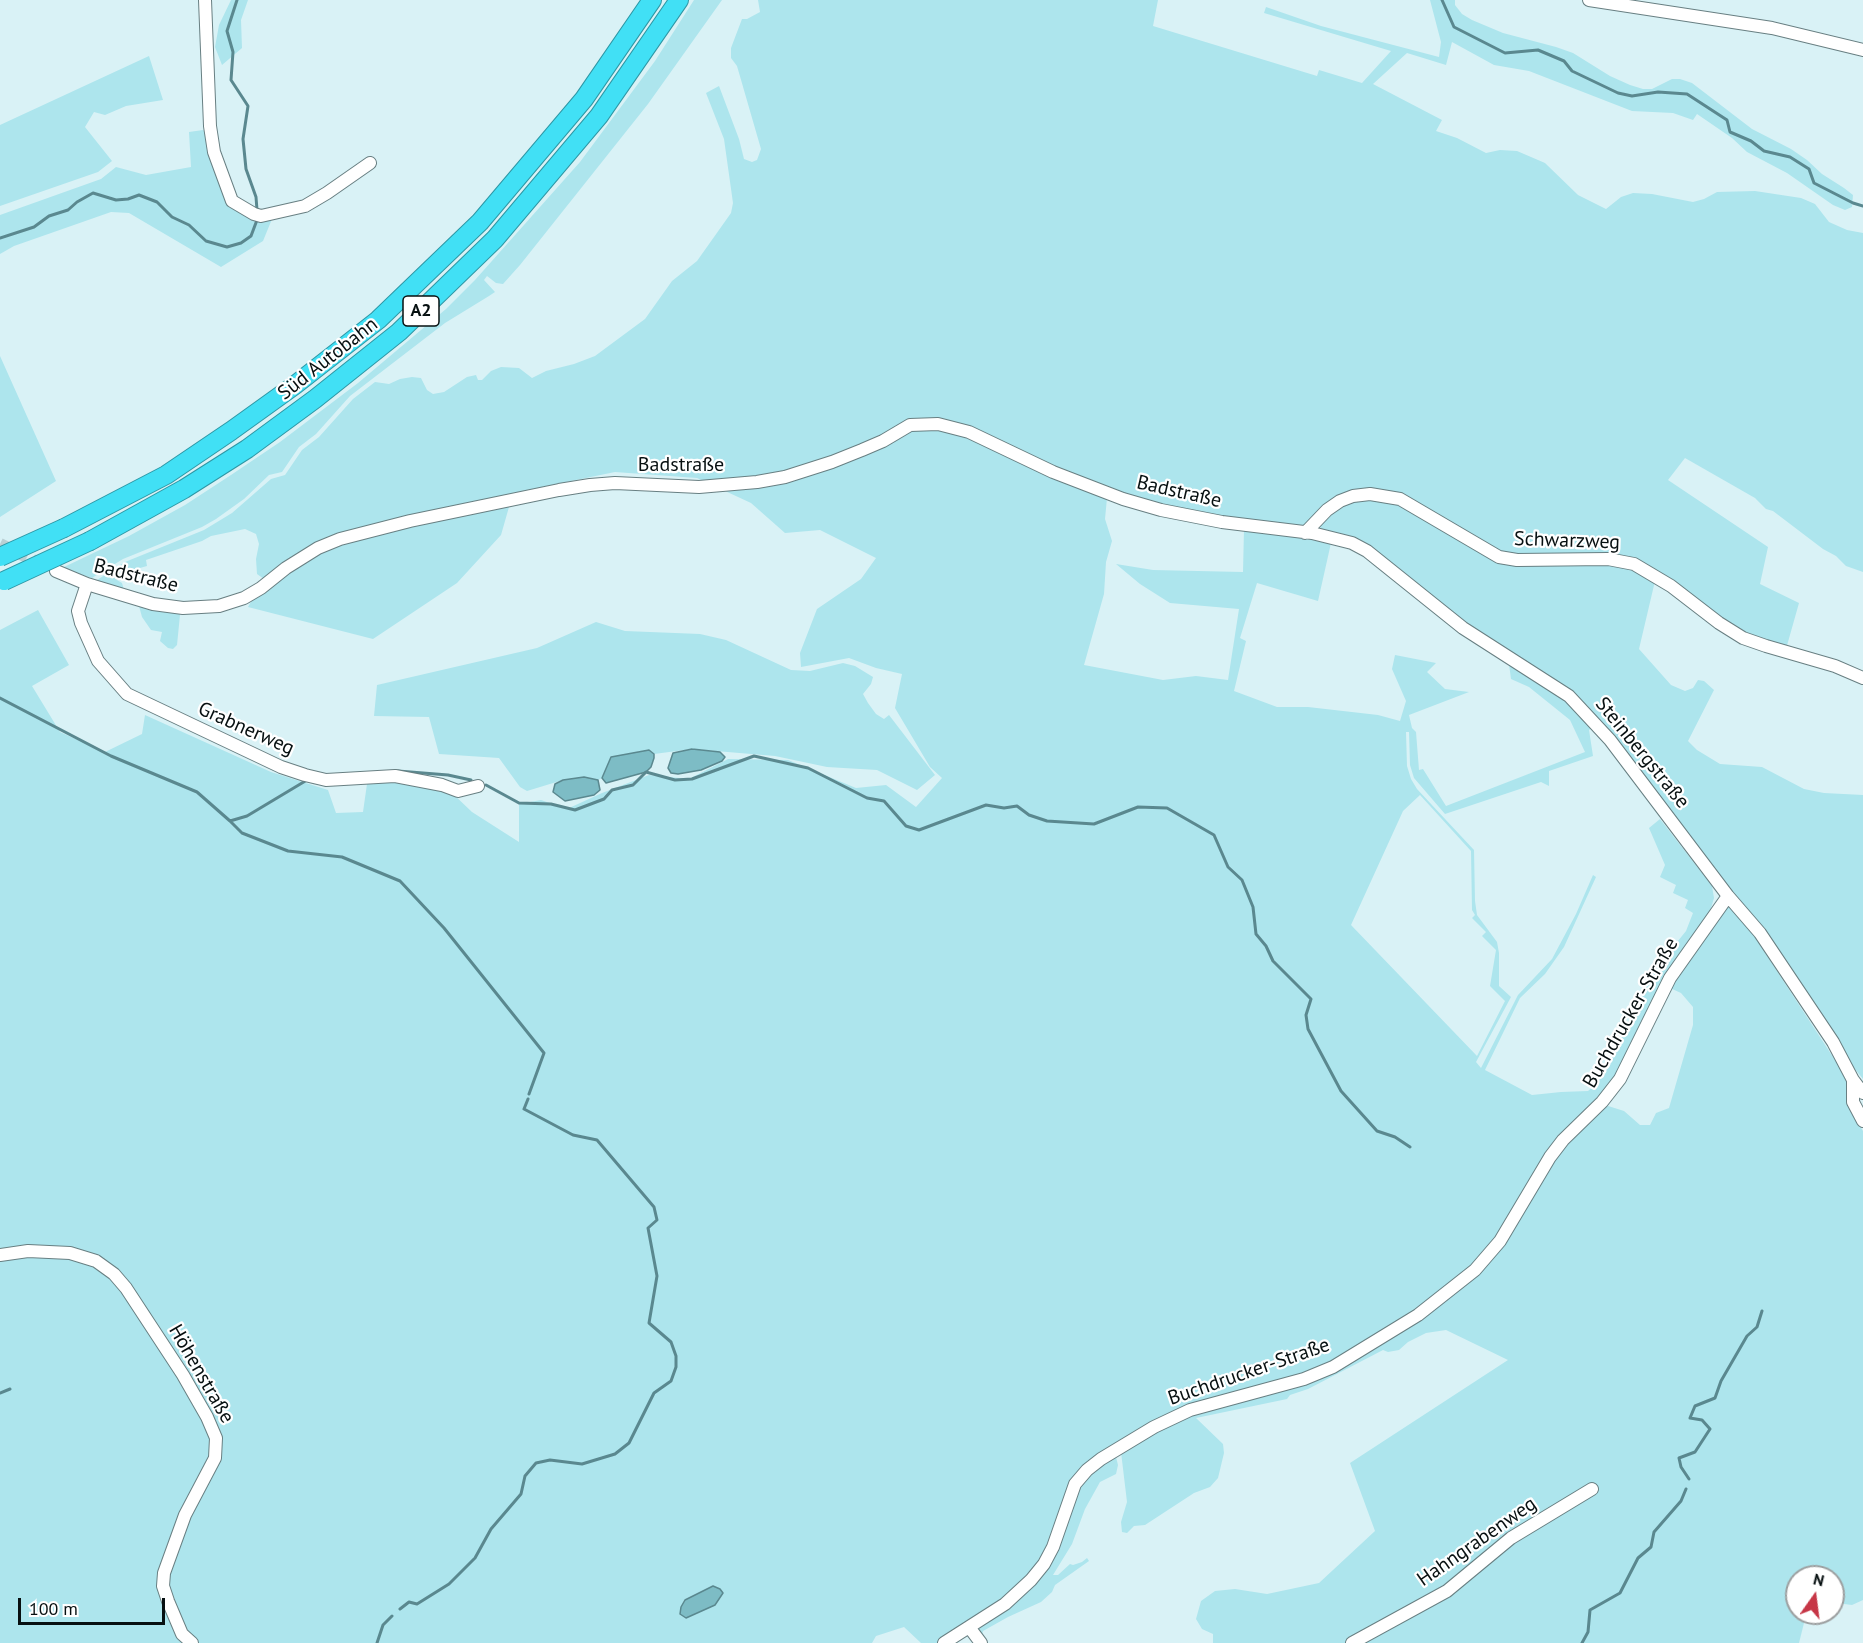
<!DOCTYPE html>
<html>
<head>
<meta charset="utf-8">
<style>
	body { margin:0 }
	#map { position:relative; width:1863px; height:1643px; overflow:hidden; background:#d9f2f6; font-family:"PT Sans",sans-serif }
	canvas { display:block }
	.north { position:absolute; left:1785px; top:1565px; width:60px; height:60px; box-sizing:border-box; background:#fff; border:2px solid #9c9fa0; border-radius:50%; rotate:14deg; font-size:16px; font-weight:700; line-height:24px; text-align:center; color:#071011 }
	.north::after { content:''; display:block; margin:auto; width:21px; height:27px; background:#c63646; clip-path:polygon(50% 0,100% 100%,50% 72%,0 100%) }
	.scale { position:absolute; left:18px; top:1598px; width:147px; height:27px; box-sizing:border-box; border:3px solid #071011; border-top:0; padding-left:8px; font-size:18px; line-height:21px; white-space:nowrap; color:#071011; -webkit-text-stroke:4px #fff; paint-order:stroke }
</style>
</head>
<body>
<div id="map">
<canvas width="1863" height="1643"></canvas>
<div class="north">N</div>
<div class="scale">100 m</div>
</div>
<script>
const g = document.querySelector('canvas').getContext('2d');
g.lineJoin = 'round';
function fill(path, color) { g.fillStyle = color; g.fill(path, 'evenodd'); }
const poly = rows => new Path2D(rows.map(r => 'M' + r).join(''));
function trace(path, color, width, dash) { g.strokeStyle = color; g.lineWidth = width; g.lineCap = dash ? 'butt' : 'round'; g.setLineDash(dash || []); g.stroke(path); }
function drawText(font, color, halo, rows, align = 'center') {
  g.font = font + ' "PT Sans",sans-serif'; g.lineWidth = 4.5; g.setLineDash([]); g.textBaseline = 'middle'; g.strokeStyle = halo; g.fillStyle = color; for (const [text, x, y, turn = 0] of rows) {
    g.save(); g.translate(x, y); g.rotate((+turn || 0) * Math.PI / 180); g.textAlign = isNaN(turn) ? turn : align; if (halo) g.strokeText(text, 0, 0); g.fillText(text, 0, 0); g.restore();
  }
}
fill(poly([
	[231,0,248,0,241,20,242,48,222,65,215,47,219,25],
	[694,0,722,0,648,104,520,265,503,284,496,283,487,276,484,280,495,292,489,296,445,323,350,396,316,434,299,447,282,472,269,475,244,499,216,519,202,527,123,559,92,578,62,568,129,536,185,505,231,475,280,442,358,383,446,309,475,280,580,162,655,61],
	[758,0,1158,0,1153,26,1317,76,1319,70,1362,83,1391,51,1264,13,1266,7,1321,26,1439,57,1441,42,1430,0,1455,0,1455,5,1462,14,1472,20,1503,33,1556,47,1573,53,1610,76,1630,85,1643,89,1652,89,1672,79,1680,79,1692,83,1752,129,1791,149,1807,160,1822,174,1844,188,1853,195,1852,207,1845,210,1833,205,1787,173,1747,152,1732,138,1697,114,1693,120,1673,113,1632,111,1529,71,1494,65,1452,42,1446,65,1407,53,1373,84,1442,120,1436,131,1457,138,1486,153,1500,150,1517,151,1545,163,1578,195,1606,209,1621,197,1633,193,1652,194,1693,202,1704,199,1717,192,1755,191,1801,198,1815,204,1829,222,1847,230,1863,233,1863,572,1846,566,1836,556,1823,549,1773,511,1766,509,1755,498,1685,458,1668,480,1768,547,1760,584,1799,603,1786,649,1757,641,1635,562,1509,557,1417,504,1353,494,1308,526,1279,525,1107,498,1105,519,1112,541,1106,562,1104,594,1084,665,1163,680,1196,676,1228,680,1239,609,1170,603,1140,584,1116,564,1153,570,1243,572,1244,529,1331,543,1318,601,1257,583,1240,638,1246,641,1234,691,1277,707,1308,707,1378,715,1400,721,1406,701,1392,669,1395,655,1436,663,1427,672,1445,689,1469,692,1409,715,1412,728,1416,732,1419,770,1423,769,1446,806,1585,752,1570,720,1529,687,1511,679,1509,664,1566,701,1592,727,1589,730,1593,756,1549,771,1549,786,1541,782,1445,814,1414,778,1410,765,1409,732,1406,732,1407,766,1411,779,1417,789,1474,850,1475,901,1477,915,1497,942,1499,953,1499,986,1511,997,1476,1062,1481,1068,1518,995,1552,959,1576,914,1593,875,1596,877,1564,947,1545,974,1520,998,1485,1070,1532,1095,1561,1092,1588,1091,1598,1082,1608,1067,1653,972,1686,931,1693,913,1685,908,1688,900,1673,893,1676,885,1660,877,1665,865,1649,828,1660,819,1712,886,1714,898,1709,915,1624,1064,1481,1258,1416,1312,1319,1370,1225,1395,1092,1461,1041,1562,1002,1601,937,1643,921,1643,904,1627,876,1636,872,1643,199,1643,186,1631,168,1585,168,1574,189,1517,219,1459,211,1415,98,1257,0,1250,0,630,38,610,69,665,32,686,60,732,105,752,142,734,145,715,271,772,328,790,336,813,363,812,367,784,384,780,450,791,472,812,519,842,519,804,541,800,567,809,602,793,649,775,689,779,728,759,788,760,856,788,886,785,916,807,942,778,930,767,895,708,902,674,876,668,849,658,801,667,800,653,817,609,861,579,876,558,820,530,785,533,751,503,697,478,615,472,513,493,501,535,457,583,373,639,248,607,264,579,257,574,256,559,259,544,256,534,245,529,211,536,202,541,146,560,147,566,129,571,123,579,119,577,117,580,122,583,124,590,97,580,125,562,204,530,232,513,271,479,285,475,302,450,319,437,353,399,375,382,389,384,400,379,412,377,421,378,427,390,433,394,444,392,467,377,476,375,478,380,482,380,491,371,501,367,519,368,532,378,546,371,574,364,595,356,645,319,672,281,697,261,731,213,733,203,724,139,706,93,719,86,739,139,744,159,752,162,757,160,761,149,737,66,731,58,731,48,742,19,747,19,760,12],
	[1420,795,1471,851,1472,910,1475,915,1472,918,1486,932,1482,936,1496,950,1490,986,1505,1001,1477,1056,1351,925,1403,811],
	[712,1586,723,1593,715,1605,685,1617,704,1591],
	[149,56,163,100,126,106,105,115,94,112,85,127,112,161,98,172,0,206,0,125],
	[203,130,208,134,238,210,253,221,272,219,263,241,221,267,129,213,111,212,14,246,0,254,0,215,101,179,116,167,146,175,191,167,189,132],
	[0,356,56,481,0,517],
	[1370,498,1399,502,1487,555,1623,565,1655,581,1639,649,1671,685,1685,691,1693,688,1698,680,1704,681,1714,690,1688,741,1697,750,1720,764,1762,767,1804,789,1824,793,1863,795,1863,1079,1833,1042,1613,737,1466,624,1370,548,1321,530,1320,525,1329,513,1342,505],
	[139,606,178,611,180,615,177,645,173,649,168,648,160,641,162,632,151,630,142,617],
	[596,622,625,631,700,634,726,640,791,670,810,671,843,663,855,666,873,677,871,684,863,694,868,703,876,714,884,719,889,715,935,775,917,790,877,770,827,767,775,756,692,749,654,754,649,750,611,757,602,778,598,780,584,777,563,780,527,791,520,787,499,758,439,754,429,717,374,716,377,685,537,648],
	[1728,896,1848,1080,1852,1113,1863,1131,1863,1600,1852,1605,1844,1604,1833,1599,1833,1577,1797,1577,1797,1613,1811,1613,1804,1623,1799,1643,1213,1643,1213,1634,1202,1629,1196,1619,1201,1601,1215,1591,1235,1589,1267,1594,1319,1583,1375,1531,1350,1463,1508,1360,1446,1330,1426,1333,1408,1342,1399,1350,1388,1352,1383,1350,1308,1389,1290,1395,1287,1399,1196,1418,1223,1444,1224,1453,1218,1478,1210,1487,1194,1493,1145,1525,1134,1526,1127,1533,1122,1532,1121,1522,1127,1502,1121,1452,1180,1419,1305,1383,1448,1299,1540,1181,1566,1143,1605,1105,1624,1111,1640,1125,1650,1125,1656,1113,1669,1108,1693,1025,1693,1007,1681,993,1670,988],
	[28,1257,69,1258,93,1266,110,1278,122,1291,178,1378,202,1419,211,1440,210,1457,159,1573,184,1643,0,1643,0,1260],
	[1116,1457,1118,1465,1116,1474,1100,1482,1085,1509,1072,1544,1053,1575,1058,1575,1070,1564,1073,1565,1082,1562,1087,1558,1089,1561,1055,1585,1052,1592,1041,1602,1008,1617,983,1631,982,1635,978,1631,980,1627,1034,1583,1079,1486,1097,1468]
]), '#ade5ed');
const water = poly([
	[692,749,720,752,725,757,722,761,701,770,678,774,671,773,668,768,673,753,692,749],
	[649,750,654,754,654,758,651,767,646,772,606,783,602,778,611,757,649,750],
	[584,777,598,780,600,790,594,795,565,801,553,792,555,784,563,780,584,777],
	[713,1586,720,1589,723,1593,715,1605,686,1618,680,1614,681,1607,685,1600,713,1586]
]);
fill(water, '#7dbcc5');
trace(water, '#5a888f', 1.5);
trace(poly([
	[237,0,227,31,233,52,231,80,248,106,243,139,246,169,256,197,257,210],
	[1442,0,1454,27,1505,53,1538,50,1564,61,1572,71,1618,93,1632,96,1658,92,1687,94,1727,120,1730,132,1751,141,1764,151,1790,157,1809,169,1814,183,1853,203,1863,206],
	[0,238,34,227,49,216,68,210,77,202,93,193,116,200,128,199,139,195,157,202,172,217,189,225,206,241,227,247,241,243,251,236,257,220],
	[0,698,111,756,197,792,230,821,247,816,307,780],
	[398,771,448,775,471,780],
	[486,785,519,803,551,804,575,810,604,799,612,790,633,785,646,772,675,780,692,779,754,756,808,768,867,798,884,801,906,826,919,830,986,805,1004,808,1017,806,1029,815,1047,821,1094,824,1138,807,1167,808,1214,835,1228,867,1242,880,1253,907,1256,934,1266,946,1273,961,1311,999,1306,1015,1308,1029,1341,1091,1377,1131,1395,1137,1410,1147],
	[230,821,242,833,288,851,342,857,400,881,444,928,544,1053,529,1094],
	[0,1393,10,1389],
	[1689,1479,1681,1467,1679,1458,1695,1452,1710,1429,1702,1420,1690,1418,1695,1406,1715,1398,1721,1381,1747,1336,1757,1327,1762,1311],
	[400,1609,409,1602,417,1604,449,1584,475,1558,491,1529,521,1494,525,1476,536,1463,550,1460,582,1464,615,1454,629,1443,654,1393,671,1381,676,1367,676,1356,671,1342,649,1323,657,1276,648,1228,657,1220,654,1207,597,1140,573,1135,524,1109,528,1099],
	[377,1643,383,1625,392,1616],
	[1582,1643,1588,1632,1590,1610,1620,1593,1638,1558,1651,1547,1654,1532,1681,1501,1686,1489]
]), '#5a888f', 3);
trace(poly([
	[0,544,45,566]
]), '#bad0d4', 12, [12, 6]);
const minor = poly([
	[205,0,210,126,214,152,232,201,254,214,261,216,305,206,327,193,370,163],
	[1589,0,1772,28,1863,50],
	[1305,533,1327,510,1340,501,1353,496,1370,494,1400,499,1499,557,1517,560,1608,559,1634,564,1671,586,1719,623,1743,638,1766,646,1835,666,1863,678],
	[56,571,87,584,153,604,183,608,219,606,244,598,261,588,286,568,318,548,340,539,410,521,559,490,590,485,615,483,699,487,757,482,785,477,832,462,862,450,883,441,910,425,938,424,969,432,1053,472,1123,499,1161,510,1222,522,1312,533,1352,543,1367,551,1463,628,1569,696,1610,740,1728,896,1760,933,1833,1042,1853,1080,1863,1093],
	[87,584,78,611,81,623,98,661,127,694,281,767,305,775,326,780,395,776,442,785,458,791,478,786],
	[1853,1080,1853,1102,1863,1121],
	[0,1255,28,1251,70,1253,96,1261,114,1274,126,1288,183,1375,207,1417,216,1438,215,1458,185,1515,164,1573,163,1586,168,1601,182,1634,192,1643],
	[969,1627,981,1643],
	[944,1643,1005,1604,1031,1580,1044,1564,1053,1547,1075,1484,1087,1470,1101,1459,1154,1427,1190,1410,1304,1379,1333,1367,1418,1315,1475,1270,1500,1241,1550,1157,1563,1140,1602,1102,1620,1079,1670,978,1728,896],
	[1352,1643,1447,1591,1511,1538,1592,1489]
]);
const highway = poly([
	[64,528,166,475,231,431,295,385,378,320,480,222,584,99,652,0],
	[90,541,184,489,247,449,315,399,399,332,495,239,599,116,679,0]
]);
trace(minor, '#687f82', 14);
trace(highway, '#2d97a5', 20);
trace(minor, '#fff', 12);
trace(highway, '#41e0f5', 18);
const highwayBridge = poly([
	[0,557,64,528],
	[4,581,90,541]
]);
trace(highwayBridge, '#2d97a5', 20, []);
trace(highwayBridge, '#41e0f5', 18);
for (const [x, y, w] of [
	[421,311,36]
]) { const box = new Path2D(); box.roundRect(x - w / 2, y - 15, w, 30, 4.5); g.fillStyle = '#fff'; g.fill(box); trace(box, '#071011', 1.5); }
drawText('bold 18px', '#071011', null, [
	["A2",421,311]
]);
drawText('20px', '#071011', '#fff', [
	["Süd Autobahn",328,359,-38],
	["Badstraße",681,465],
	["Badstraße",1179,492,13],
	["Schwarzweg",1567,541,2],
	["Badstraße",136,576,14],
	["Grabnerweg",246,729,24],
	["Steinbergstraße",1642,753,51],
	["Buchdrucker-Straße",1631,1013,-60],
	["Buchdrucker-Straße",1249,1372,-19],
	["Höhenstraße",201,1374,60],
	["Hahngrabenweg",1477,1542,-35]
]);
</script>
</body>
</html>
